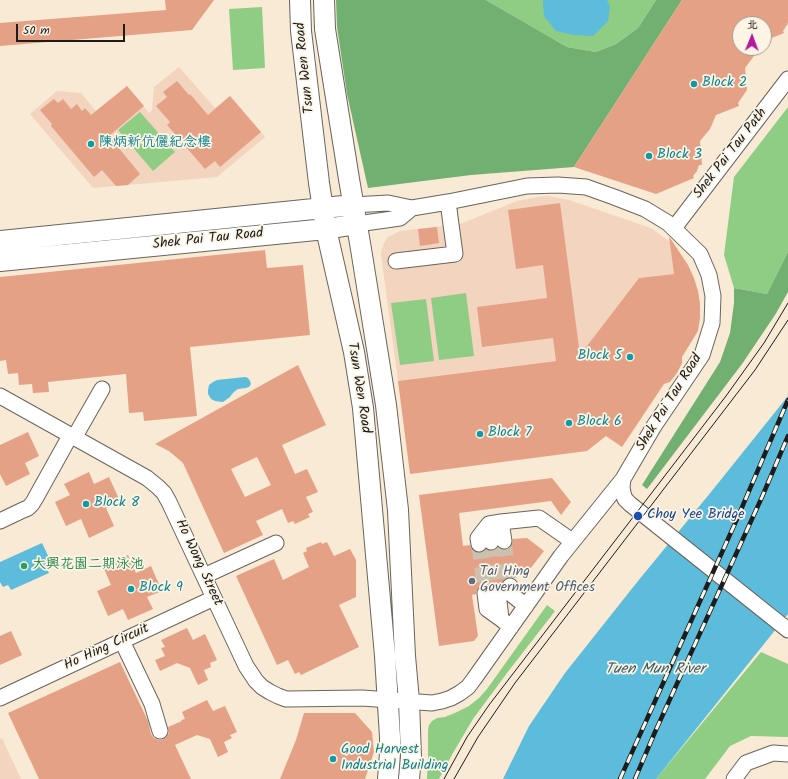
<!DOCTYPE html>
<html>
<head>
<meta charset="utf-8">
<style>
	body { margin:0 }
	#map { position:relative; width:788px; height:779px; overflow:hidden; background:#f8ead4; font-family:Kalam,"LXGW WenKai TC",sans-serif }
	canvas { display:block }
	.north { position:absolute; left:732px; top:16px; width:40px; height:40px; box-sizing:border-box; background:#fcf5e5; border:1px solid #a29e95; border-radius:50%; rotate:1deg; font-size:11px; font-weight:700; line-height:16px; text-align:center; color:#1c1c1c }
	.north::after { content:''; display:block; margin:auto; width:14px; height:18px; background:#b5179e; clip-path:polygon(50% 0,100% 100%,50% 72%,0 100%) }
	.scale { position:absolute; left:16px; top:24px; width:109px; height:18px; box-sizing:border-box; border:2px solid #1c1c1c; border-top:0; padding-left:5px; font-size:12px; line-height:14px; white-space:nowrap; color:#1c1c1c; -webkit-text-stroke:3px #fcf5e5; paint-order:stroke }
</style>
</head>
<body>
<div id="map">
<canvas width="788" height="779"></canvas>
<div class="north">北</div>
<div class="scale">50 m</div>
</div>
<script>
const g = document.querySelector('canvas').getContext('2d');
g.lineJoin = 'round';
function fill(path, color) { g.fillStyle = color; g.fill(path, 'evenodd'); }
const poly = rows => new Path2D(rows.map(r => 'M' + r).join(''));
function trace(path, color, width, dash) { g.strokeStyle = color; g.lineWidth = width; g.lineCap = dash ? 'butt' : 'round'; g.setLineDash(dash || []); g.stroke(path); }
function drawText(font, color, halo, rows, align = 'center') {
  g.font = font + ' Kalam,"LXGW WenKai TC",sans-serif'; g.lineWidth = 3.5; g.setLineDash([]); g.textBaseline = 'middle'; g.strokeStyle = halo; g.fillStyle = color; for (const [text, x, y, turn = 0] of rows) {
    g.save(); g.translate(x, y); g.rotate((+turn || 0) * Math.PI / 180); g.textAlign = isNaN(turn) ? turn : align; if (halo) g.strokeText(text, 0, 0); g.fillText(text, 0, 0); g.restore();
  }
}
fill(poly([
	[179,67,215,108,230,96,265,137,217,177,93,188,30,114,57,91,81,93,96,111,127,86,149,113,152,110,154,87],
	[548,196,569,200,651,228,670,242,674,274,639,278,578,358,398,381,381,255,382,249,384,243,388,237,400,231,460,224,517,201,538,197],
	[2,738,21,779,0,779,0,739]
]), '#f3d4bf');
fill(poly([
	[486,0,656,0,638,28,616,44,596,52,567,47],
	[262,7,265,68,233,70,229,9],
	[788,107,788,252,767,294,734,288,724,255,734,177],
	[140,112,175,152,153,171,118,130],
	[466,293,474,356,439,360,431,298],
	[426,299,434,361,400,365,391,303],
	[547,605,555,611,507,673,473,719,453,753,439,779,427,779,428,758,428,730,429,725,432,721,437,718,445,717,457,712,469,706,479,698,487,689],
	[761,652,788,664,788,737,751,736,730,746,705,779,656,779]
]), '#8ecd83');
fill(poly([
	[336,0,486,0,567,47,596,52,616,44,638,28,656,0,682,0,574,167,471,175,368,188,347,94,337,27],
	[788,252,788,292,775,315,742,364,647,489,642,485,720,362,730,333,734,303,734,288,767,294]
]), '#72b071');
fill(poly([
	[543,0,607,0,610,7,608,21,593,36,574,35,556,31,544,16,543,4],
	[245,377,248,378,250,381,251,384,249,387,246,388,238,389,235,391,232,394,230,397,223,402,215,401,211,399,208,394,208,390,209,385,213,382,217,380],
	[788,396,788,614,656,779,503,779,529,726,565,673,638,581,711,492],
	[42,543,52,564,46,567,49,573,11,590,8,585,3,587,0,582,0,562]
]), '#5dbbdb');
fill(poly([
	[165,0,214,0,192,30,0,46,0,23,166,10],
	[682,0,788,0,788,23,783,31,784,33,764,41,764,24,740,24,740,48,760,48,745,68,747,90,738,103,739,106,716,115,710,129,700,141,702,165,699,165,697,171,693,176,694,178,656,194,574,167],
	[177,81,189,95,190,94,208,115,230,96,261,132,220,167,215,161,205,169,167,125,170,122,156,106,167,97,163,92],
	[127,86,144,106,109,136,140,174,128,185,116,186,102,170,94,177,51,126,52,124,40,110,54,99,58,103,63,99,71,109,77,104,82,111,85,108,91,115],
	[560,203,580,355,639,278,674,274,669,237,670,238,688,265,694,278,698,291,700,304,700,318,698,331,682,357,682,363,677,373,670,382,664,384,622,447,606,436,587,451,410,474,398,381,556,361,553,338,482,347,477,307,547,298,543,265,516,269,508,210],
	[437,227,439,243,420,246,418,229],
	[265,250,267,268,303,265,310,335,190,347,197,416,144,421,143,412,129,413,126,374,48,382,49,392,33,393,32,384,19,385,18,373,8,374,6,360,0,361,0,277],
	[298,365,326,425,282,445,295,474,307,469,318,492,306,497,313,512,308,514,310,517,295,524,293,521,288,523,282,509,256,521,263,535,224,553,183,463,169,451,155,444],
	[257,457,271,485,245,497,231,469],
	[28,432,39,456,25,463,30,474,6,486,0,474,0,445],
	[89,472,94,484,109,477,120,501,106,508,114,526,89,538,81,519,66,526,55,502,70,495,64,484],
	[552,478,571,502,561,515,551,501,459,513,463,546,470,545,472,549,476,552,481,553,486,549,492,551,496,549,498,547,501,549,506,550,509,548,512,545,513,539,527,538,544,551,530,569,520,570,514,578,509,577,505,579,501,584,497,583,493,585,491,587,488,585,484,584,480,586,477,589,476,594,472,595,478,636,474,641,439,646,419,495],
	[321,542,322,544,327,542,334,556,350,549,356,560,356,597,339,605,359,647,301,675,299,672,295,674,288,660,277,665,236,576,274,559,283,580,309,567,303,553,307,551,306,548],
	[128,555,136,573,151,566,162,591,147,597,153,609,128,620,123,609,108,616,97,591,111,585,103,566],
	[187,628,193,640,205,634,217,660,210,663,211,667,204,670,208,680,198,685,190,668,177,663,160,671,155,660,165,656,161,648,165,647,161,640],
	[11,631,22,655,0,665,0,636],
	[120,662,148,721,151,734,154,738,158,740,162,740,166,737,169,733,168,727,182,721,181,720,185,719,182,712,207,700,213,711,225,706,237,732,230,735,232,738,224,742,228,752,218,757,210,739,197,735,175,745,191,779,39,779,8,713],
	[304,713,355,713,372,732,374,752,365,779,280,779,296,740]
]), '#e5a186');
trace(poly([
	[504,541,510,586],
	[491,542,498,592],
	[479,544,485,593]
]), '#ccc1af', 15, [15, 8]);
const minor = poly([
	[357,224,400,218,412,208],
	[674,228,788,79],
	[396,261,455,254,448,202],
	[0,396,147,478,158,487,164,493,169,502,246,666,256,681,262,687,270,692,278,696,286,699,362,698,432,703,442,701,451,698,460,693,468,687,474,679,561,556,623,479,654,426,702,355,712,323,713,296,709,275,700,254,668,223,645,209,614,197,586,187,558,185,527,186,448,202,412,208,388,203,353,205],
	[74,438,102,389],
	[623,479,622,487,623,493,625,499,630,504,788,630],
	[0,521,23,510,28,508,32,504,35,499,70,436],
	[501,522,539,518,572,541],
	[491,542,489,524,501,522,504,541],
	[479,544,478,538,489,524],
	[204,576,276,543],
	[510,586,511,594,526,606],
	[498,592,501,619,511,627],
	[485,593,487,609,501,619],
	[122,641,152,704,160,731],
	[0,698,214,598],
	[734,779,746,763,773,753,788,754]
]);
const major = poly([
	[300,0,301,31,319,183,326,229,354,352,363,408,385,656,390,737,390,753,388,779],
	[324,0,325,29,349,179,361,249,386,405,398,510,405,656,409,701,411,757,409,779],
	[0,241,353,205],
	[0,261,326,229,357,224]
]);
trace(minor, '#69645c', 17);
trace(major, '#69645c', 22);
trace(minor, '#fff', 15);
trace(major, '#fff', 20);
trace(poly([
	[444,779,467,737,489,705,726,396,764,343,788,303],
	[454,779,478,737,515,683,755,370,788,320]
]), '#1c1c1c', 1);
const rail = poly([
	[620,779,737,519,788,400],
	[635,779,655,732,762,497,788,436]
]);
trace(rail, '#1c1c1c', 4.5);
trace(rail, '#fcf5e5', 3, [9]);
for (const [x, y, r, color] of [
	[694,84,4,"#0f9aa8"],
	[91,144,4,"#0f9aa8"],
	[649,156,4,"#0f9aa8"],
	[630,357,4,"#0f9aa8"],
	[569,423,4,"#0f9aa8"],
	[480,434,4,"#0f9aa8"],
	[86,504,4,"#0f9aa8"],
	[638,516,5,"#1a4fb4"],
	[24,566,4,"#2e9e5b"],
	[472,581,4,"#5c6f8a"],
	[131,589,4,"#0f9aa8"],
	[333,759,4,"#0f9aa8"]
]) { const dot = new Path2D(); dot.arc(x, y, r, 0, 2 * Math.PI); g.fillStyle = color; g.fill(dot); trace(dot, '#fcf5e5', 1.5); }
drawText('14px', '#1c1c1c', '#fcf5e5', [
	["Tsun Wen Road",306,68,-96],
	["Shek Pai Tau Path",731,154,-52],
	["Shek Pai Tau Road",208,240,-6],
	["Tsun Wen Road",358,388,81],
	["Shek Pai Tau Road",670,403,-58],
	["Ho Wong Street",198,563,65],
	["Ho Hing Circuit",107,648,-25]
]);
drawText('14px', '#0d838f', '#fcf5e5', [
	["Block 2",702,84],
	["陳炳新伉儷紀念樓",99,144],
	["Block 3",657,156],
	["Block 5",622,357,"right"],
	["Block 6",577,423],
	["Block 7",488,434],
	["Block 8",94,504],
	["Block 9",139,589],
	["Good Harvest",341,751],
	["Industrial Building",341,767]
], 'left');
drawText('14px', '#164399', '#fcf5e5', [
	["Choy Yee Bridge",647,516]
], 'left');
drawText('14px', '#27864d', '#fcf5e5', [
	["大興花園二期泳池",32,566]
], 'left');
drawText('14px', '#4e5e75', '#fcf5e5', [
	["Tai Hing",480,573],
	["Government Offices",480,589]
], 'left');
drawText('italic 15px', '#365c68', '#fcf5e5', [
	["Tuen Mun River",655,670]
]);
</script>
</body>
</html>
